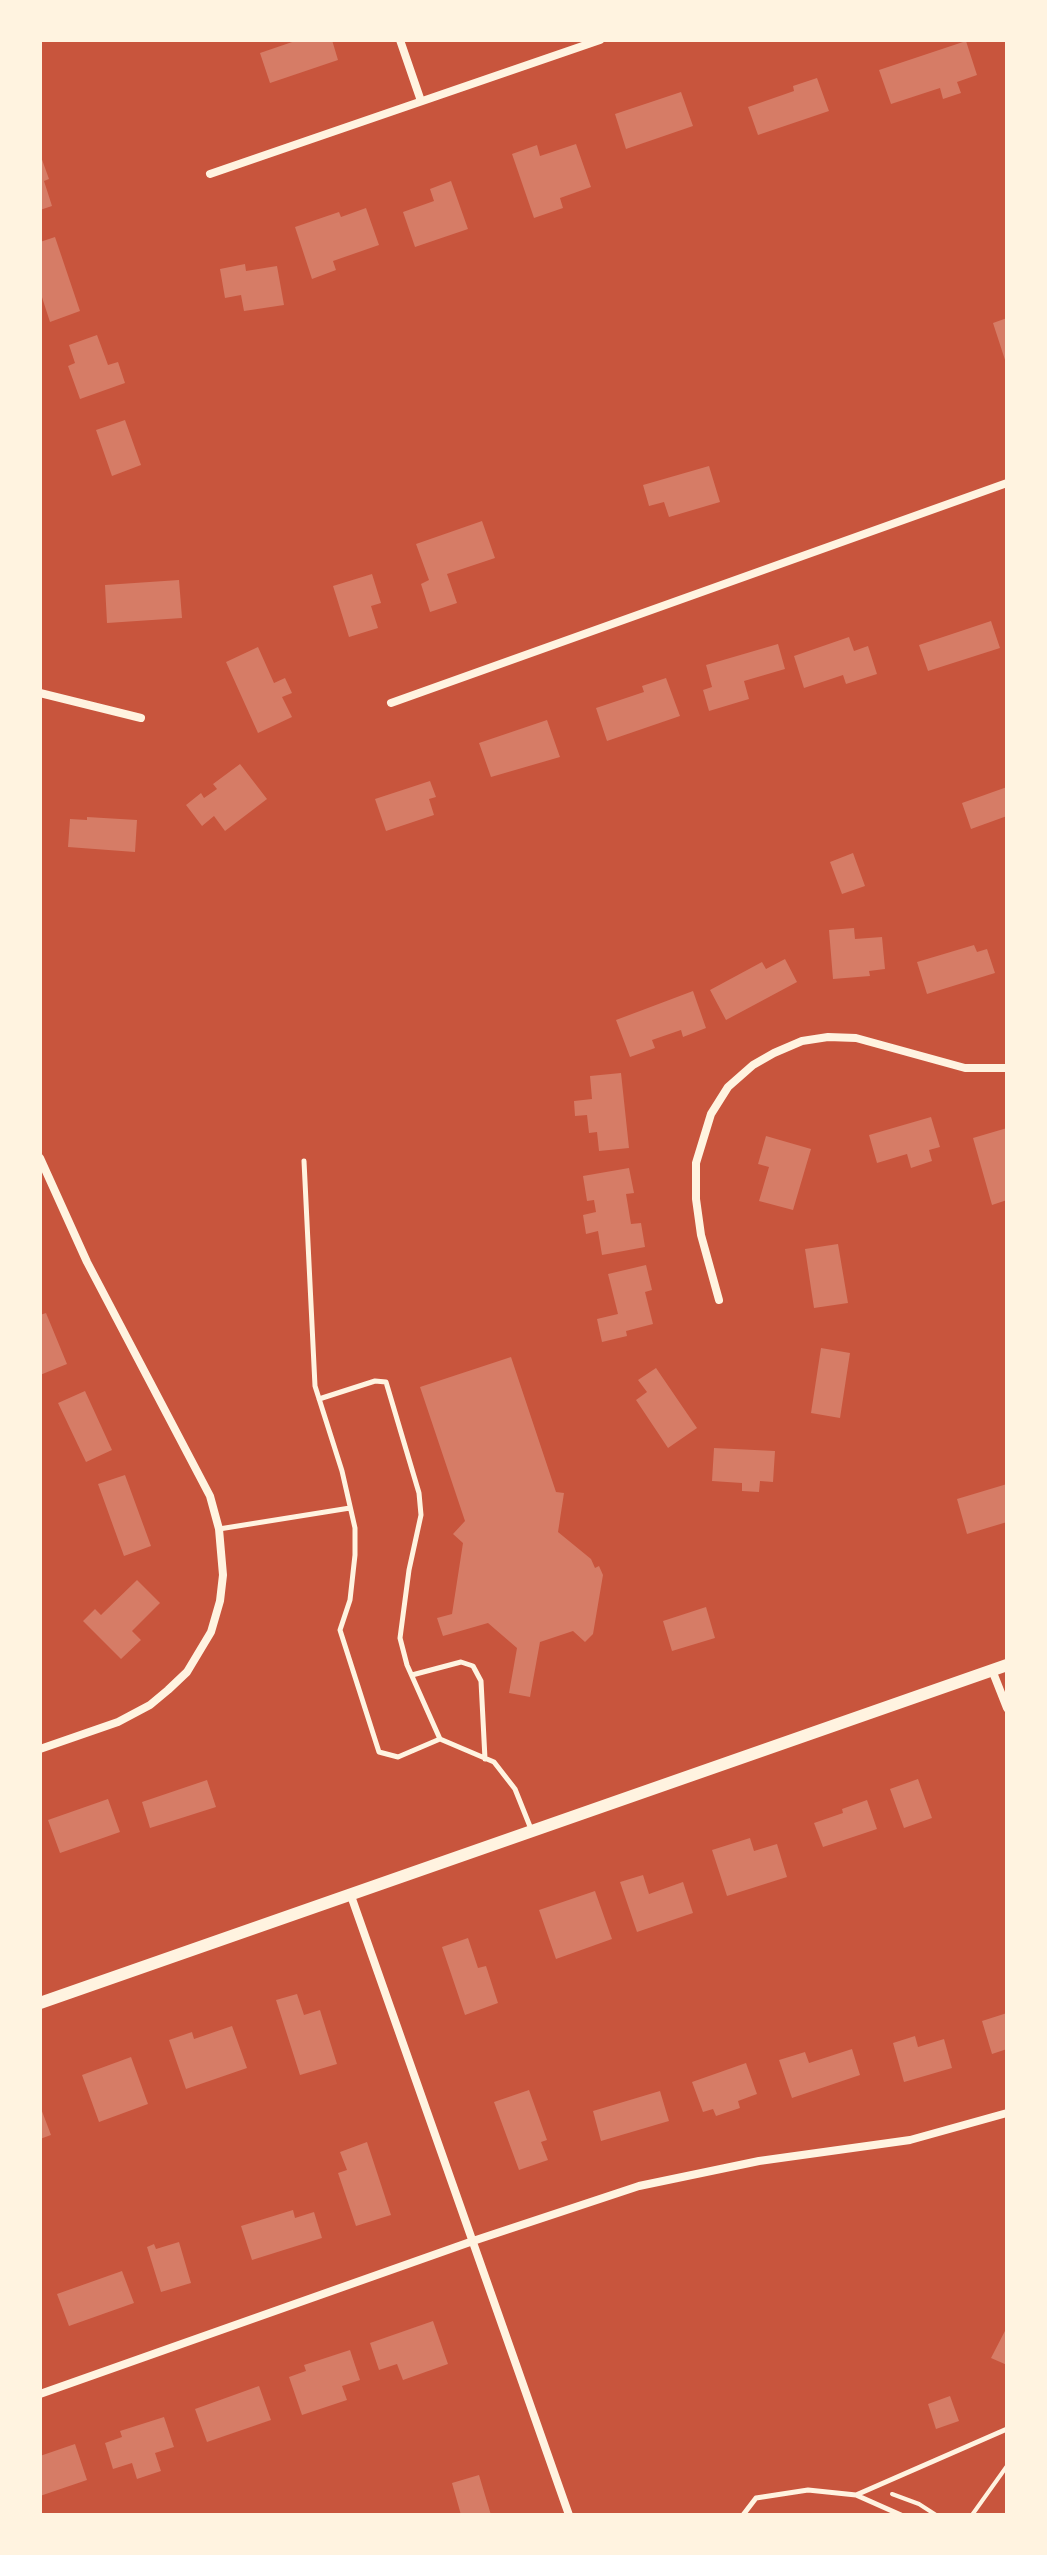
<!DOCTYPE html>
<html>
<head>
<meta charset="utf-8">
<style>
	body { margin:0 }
	#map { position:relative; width:1047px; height:2555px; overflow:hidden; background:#c8553d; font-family:"Sofia Sans Condensed",sans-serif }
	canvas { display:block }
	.frame { position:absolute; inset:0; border:42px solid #fff3e0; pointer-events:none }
</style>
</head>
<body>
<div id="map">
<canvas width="1047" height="2555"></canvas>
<div class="frame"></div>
</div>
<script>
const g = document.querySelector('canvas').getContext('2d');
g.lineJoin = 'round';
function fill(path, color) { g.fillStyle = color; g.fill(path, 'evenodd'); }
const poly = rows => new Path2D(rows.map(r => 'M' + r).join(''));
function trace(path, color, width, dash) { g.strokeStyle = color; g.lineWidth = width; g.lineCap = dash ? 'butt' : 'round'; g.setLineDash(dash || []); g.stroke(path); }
fill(poly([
	[298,40,332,40,338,60,270,83,260,53],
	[966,41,977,75,957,82,961,93,943,99,940,88,891,104,879,70],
	[817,78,829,111,758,135,748,107,794,91,793,86],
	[681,92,693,126,626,149,615,114],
	[576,144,591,187,560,198,563,208,534,218,512,154,537,145,540,156],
	[40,154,49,179,44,181,52,206,40,210],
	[451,181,468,229,415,247,403,212,434,201,430,189],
	[366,208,379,245,333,261,336,270,312,279,295,227,339,212,341,217],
	[55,237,80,311,50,322,40,291,40,242],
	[245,264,246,271,277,266,284,305,244,311,241,295,225,298,220,269],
	[1007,318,1007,363,1006,363,993,323],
	[97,335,108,365,118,362,125,383,80,399,68,366,75,363,69,345],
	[125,420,141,465,112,476,96,430],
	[709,466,720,502,669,517,664,502,649,506,643,485],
	[482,521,495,558,447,574,457,603,430,612,421,584,429,580,416,544],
	[372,574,381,603,371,606,378,628,349,637,333,586],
	[179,580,182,618,107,623,105,585],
	[991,621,1000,648,928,671,919,645],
	[849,637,854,651,868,646,877,674,846,684,843,675,804,688,794,656],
	[778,644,785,669,744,681,749,699,709,711,703,690,712,687,706,665],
	[258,647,274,683,285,678,292,693,282,697,292,717,258,733,226,662],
	[666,678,680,716,607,741,596,708,644,692,642,686],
	[547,720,560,757,491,777,479,743],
	[240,764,267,799,225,831,214,816,202,826,186,805,201,793,204,798,217,789,213,784],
	[430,781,436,797,429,799,434,815,386,831,375,799],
	[1007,787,1007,816,971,829,962,803],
	[87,817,137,820,135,852,68,847,70,819,87,820],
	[853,853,865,886,842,894,830,862],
	[854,928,855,939,882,937,885,969,869,971,870,976,833,979,829,930],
	[974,945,977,952,987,949,995,973,927,994,917,962],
	[785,959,797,982,726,1020,710,990,762,962,766,969],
	[693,991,706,1028,683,1037,681,1030,652,1040,655,1048,630,1057,616,1020],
	[621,1073,629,1148,599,1151,597,1132,589,1133,587,1115,575,1116,574,1101,592,1099,590,1076],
	[931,1117,940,1147,929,1150,932,1161,911,1168,907,1154,877,1163,869,1135],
	[1007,1128,1007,1200,992,1205,973,1138],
	[766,1136,811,1149,793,1210,759,1201,769,1167,758,1164],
	[629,1168,634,1193,626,1194,631,1224,641,1223,645,1247,602,1255,598,1231,586,1234,583,1215,596,1212,594,1200,587,1201,583,1176],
	[838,1244,848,1303,814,1308,805,1249],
	[646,1265,652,1290,645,1292,653,1324,626,1331,627,1336,602,1342,597,1319,618,1314,608,1274],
	[46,1313,67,1364,40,1375,40,1315],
	[821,1348,850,1353,840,1418,811,1413],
	[511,1357,556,1492,564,1493,558,1532,591,1559,595,1568,599,1566,603,1575,593,1634,585,1642,573,1631,540,1642,530,1697,509,1693,517,1648,488,1623,443,1636,437,1618,452,1614,463,1543,453,1534,465,1521,420,1387],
	[656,1368,697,1428,668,1448,636,1400,647,1392,638,1380],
	[85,1391,112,1450,86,1462,58,1403],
	[714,1448,775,1451,773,1482,760,1481,759,1492,742,1491,742,1483,712,1481],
	[125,1475,151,1546,124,1556,98,1484],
	[1007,1484,1007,1522,967,1534,957,1499],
	[137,1580,160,1603,132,1631,141,1640,121,1659,83,1621,95,1609,101,1615],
	[706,1607,715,1638,672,1651,663,1621],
	[918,1779,932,1818,904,1828,890,1789],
	[207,1780,216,1807,150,1828,142,1802],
	[108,1799,120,1832,60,1853,48,1820],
	[867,1800,877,1829,823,1847,814,1823,843,1813,842,1809],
	[750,1838,754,1851,777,1844,787,1877,727,1896,712,1850],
	[643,1875,649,1894,683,1882,693,1913,637,1932,620,1882],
	[595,1891,612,1939,556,1959,539,1910],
	[468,1938,478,1968,486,1966,498,2003,465,2015,442,1947],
	[297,1994,304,2015,320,2010,337,2064,300,2075,276,2000],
	[1007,2013,1007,2049,992,2054,982,2021],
	[232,2026,247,2068,186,2089,169,2040,192,2032,194,2039],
	[915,2036,918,2047,944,2039,952,2068,904,2082,893,2043],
	[852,2049,860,2075,792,2098,779,2060,805,2052,809,2063],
	[131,2057,148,2104,99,2122,82,2075],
	[746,2063,757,2094,738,2101,740,2108,716,2116,713,2109,703,2112,692,2082],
	[529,2090,547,2140,541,2142,548,2160,519,2170,494,2102],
	[660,2091,669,2121,601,2141,593,2111],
	[40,2106,51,2135,40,2139],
	[367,2142,391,2215,356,2226,338,2173,347,2170,340,2152],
	[293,2210,295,2218,314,2212,322,2238,252,2260,241,2226],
	[179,2242,191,2283,161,2292,147,2247,154,2244,156,2249],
	[122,2271,134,2303,69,2326,57,2294],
	[433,2321,448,2364,403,2380,397,2364,379,2370,370,2343],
	[1007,2327,1007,2365,991,2358],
	[350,2350,360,2380,342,2386,347,2400,302,2415,289,2377,306,2371,304,2365],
	[259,2386,271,2420,207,2442,195,2409],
	[950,2396,959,2421,936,2429,928,2404],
	[164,2417,174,2447,155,2453,161,2471,137,2479,132,2463,113,2469,105,2443,122,2437,120,2431],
	[75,2444,87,2480,40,2496,40,2456],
	[479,2475,491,2515,461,2515,452,2483]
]), '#d67c66');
trace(poly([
	[892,2494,919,2504,936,2515],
	[972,2515,1007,2466]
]), '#fff3e0', 4);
trace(poly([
	[304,1161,315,1386,342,1471,355,1528,355,1555,350,1600,340,1630,379,1752,398,1757,440,1739],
	[319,1399,375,1381,386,1382,419,1493,421,1515,409,1570,400,1638,407,1665,440,1739,494,1762,515,1789,531,1829],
	[219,1529,350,1508],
	[412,1675,461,1662,473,1666,481,1681,485,1759],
	[743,2515,756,2498,808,2490,856,2495],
	[901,2515,856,2495,1007,2429]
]), '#fff3e0', 5);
trace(poly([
	[400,40,421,101],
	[210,174,600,40],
	[40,693,141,718],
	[391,703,1007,483],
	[40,1158,87,1262,210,1496,219,1529,223,1575,220,1601,211,1632,187,1672,168,1690,150,1705,118,1722,40,1749],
	[719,1300,701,1235,696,1199,696,1163,711,1114,728,1087,753,1065,774,1053,802,1041,828,1037,856,1038,965,1068,1007,1068],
	[992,1670,1007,1708],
	[350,1893,569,2515],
	[40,2394,473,2241,639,2186,759,2161,910,2140,1007,2113]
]), '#fff3e0', 8);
trace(poly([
	[40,2003,1007,1665]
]), '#fff3e0', 12);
</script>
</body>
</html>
